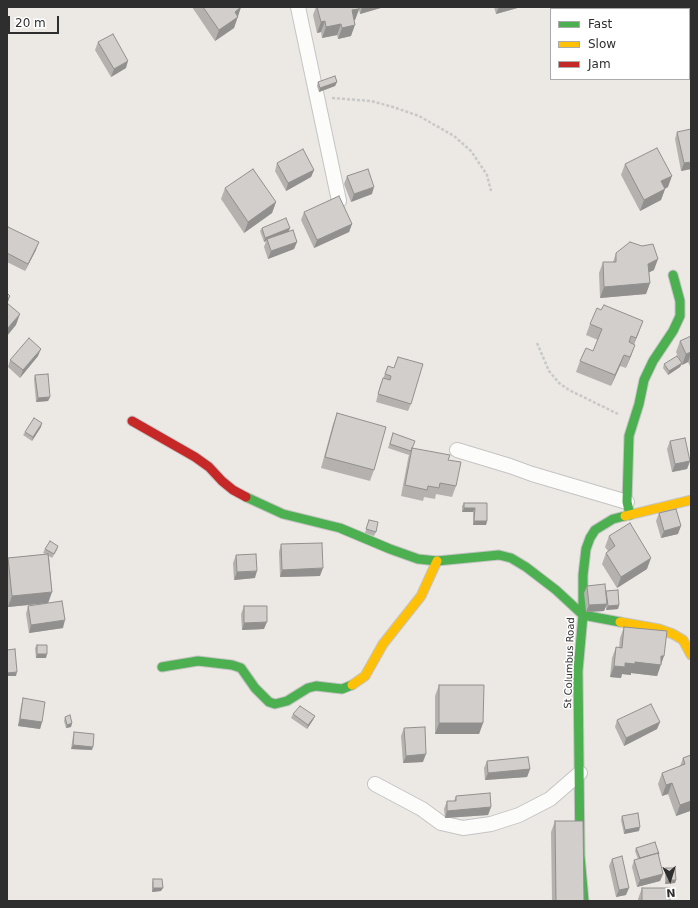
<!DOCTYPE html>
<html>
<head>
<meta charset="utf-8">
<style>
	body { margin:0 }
	#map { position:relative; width:698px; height:908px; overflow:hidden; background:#ece8e4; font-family:"DejaVu Sans",sans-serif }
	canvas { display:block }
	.frame { position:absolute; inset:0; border:8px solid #2e2e2e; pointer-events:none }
	.legend { position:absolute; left:550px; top:8px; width:140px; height:72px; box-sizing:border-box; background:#fff; border:1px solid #ababab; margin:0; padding:5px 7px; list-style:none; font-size:12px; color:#2e2e2e }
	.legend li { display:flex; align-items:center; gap:8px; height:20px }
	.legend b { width:20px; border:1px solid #ababab }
	.north { position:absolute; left:650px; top:860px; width:40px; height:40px; -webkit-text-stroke:3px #fff; paint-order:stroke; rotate:176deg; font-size:11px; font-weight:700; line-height:16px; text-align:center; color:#2e2e2e }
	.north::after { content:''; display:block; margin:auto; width:14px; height:18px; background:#2e2e2e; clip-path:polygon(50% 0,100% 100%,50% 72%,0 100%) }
	.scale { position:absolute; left:8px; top:16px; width:51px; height:18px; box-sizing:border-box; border:2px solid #2e2e2e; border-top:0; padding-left:5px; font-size:12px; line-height:14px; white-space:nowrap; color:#2e2e2e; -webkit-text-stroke:3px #fff; paint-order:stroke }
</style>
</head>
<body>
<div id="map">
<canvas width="698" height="908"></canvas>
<div class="frame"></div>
<ul class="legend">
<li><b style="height:5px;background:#4caf50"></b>Fast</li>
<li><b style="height:5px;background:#ffc107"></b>Slow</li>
<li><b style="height:5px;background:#c62828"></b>Jam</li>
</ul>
<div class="north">N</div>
<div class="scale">20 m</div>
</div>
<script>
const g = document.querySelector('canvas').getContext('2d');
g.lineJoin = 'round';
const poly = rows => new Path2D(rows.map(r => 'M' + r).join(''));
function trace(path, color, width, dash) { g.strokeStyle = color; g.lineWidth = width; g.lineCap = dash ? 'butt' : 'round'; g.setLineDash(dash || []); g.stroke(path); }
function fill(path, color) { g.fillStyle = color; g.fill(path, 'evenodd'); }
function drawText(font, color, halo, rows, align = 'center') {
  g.font = font + ' "DejaVu Sans",sans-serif'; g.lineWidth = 3; g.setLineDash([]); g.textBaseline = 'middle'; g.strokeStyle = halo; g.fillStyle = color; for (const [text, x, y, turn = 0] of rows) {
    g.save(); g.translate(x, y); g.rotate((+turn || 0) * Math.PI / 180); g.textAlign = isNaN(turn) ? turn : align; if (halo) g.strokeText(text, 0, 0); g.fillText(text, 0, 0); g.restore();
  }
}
const street = poly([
	[298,7,339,201],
	[457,450,510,466,532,474,627,502],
	[375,784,422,809,441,823,463,828,491,824,519,815,550,799,580,773]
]);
const fast = poly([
	[246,497,283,514,340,528,390,549,418,559,437,561,499,555,511,558,526,567,556,590,583,615,620,622],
	[630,515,627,502,629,436,639,404,644,380,653,361,673,331,680,316,680,301,673,275],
	[162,667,198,661,232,665,241,668,255,688,269,702,275,704,287,701,308,688,316,686,342,689,352,685],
	[584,901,580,856,578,671,583,615,583,575,586,549,590,538,595,530,613,519,625,516]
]);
const slow = poly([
	[625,516,691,500],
	[620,622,659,629,673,634,683,640,691,655],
	[352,685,365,676,383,644,421,596,437,561]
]);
const jam = poly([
	[132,421,195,457,209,467,222,481,233,490,246,497]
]);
trace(street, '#c5c4c5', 16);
trace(fast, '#c5c4c5', 11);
trace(slow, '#c5c4c5', 11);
trace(jam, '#c5c4c5', 11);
trace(poly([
	[332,98,371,101,393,107,419,116,454,136,471,151,487,175,491,191],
	[537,343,549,371,559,383,569,390,618,414]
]), '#c9c9c8', 2.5, [3, 2]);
trace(street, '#fcfcfb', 14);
trace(fast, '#4caf50', 9);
trace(slow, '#ffc107', 9);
trace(jam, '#c62828', 9);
fill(poly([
	[192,7,241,7,234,28,215,41],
	[316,7,384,7,360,14,359,10,355,20,354,20,351,36,338,39,337,35,322,38,321,32,317,33,313,15],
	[494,7,521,7,496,14],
	[98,42,126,68,111,77,95,50],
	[318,82,337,82,335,86,319,92,317,86],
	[677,132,691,169,681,171,675,139],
	[277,163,314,170,311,177,286,191,275,171],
	[625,164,668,187,665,189,661,200,640,211,621,175],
	[347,176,372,194,351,202,344,184],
	[225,188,276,202,272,213,244,233,221,199],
	[304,212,352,224,349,232,314,248,301,220],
	[7,228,36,250,25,271,7,262],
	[262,228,290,228,289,231,297,242,294,249,268,259,264,247,266,241,264,242,260,231],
	[616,253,654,270,649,272,650,283,646,294,600,298,599,273,603,262,613,262],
	[590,324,639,332,634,344,631,356,626,368,620,366,611,386,576,372,580,361,593,351,598,340,586,335],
	[691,336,691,368,688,362,682,365,682,364,680,367,668,375,663,368,664,364,680,361,676,352,680,341],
	[38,356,20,378,8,367,10,360],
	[398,357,411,404,408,411,376,402,380,386,388,366,394,368],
	[35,375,50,397,48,401,36,402,34,379],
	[337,413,374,470,370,481,321,468,333,424],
	[41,427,32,441,23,435,25,432],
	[393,433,412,448,448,460,456,486,452,497,436,494,435,499,424,497,423,501,401,496,408,459,409,455,388,448],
	[670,441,690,461,687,469,672,472,667,449],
	[464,503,487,503,487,521,486,525,473,525,473,512,462,512,462,506],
	[659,513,678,534,661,538,656,521],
	[369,520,376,532,374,536,365,533],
	[609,536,647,569,617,588,602,564,606,553,608,551,605,547],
	[281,544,320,576,280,577,279,552],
	[58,546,57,550,52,558,49,556,52,592,48,603,8,607,7,596,7,562,8,558,46,554,43,553,45,549],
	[236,555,255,578,234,580,233,563],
	[587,586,606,592,619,605,618,609,606,610,606,606,604,611,586,612,584,593],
	[28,606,63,628,29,633,26,614],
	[244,606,264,629,242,630,241,614],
	[624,627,660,667,657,676,631,673,631,675,622,674,621,678,610,677,612,658,616,647,619,648,620,638],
	[37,645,46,658,36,658,35,648],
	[439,685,483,723,479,734,435,734,435,696],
	[23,698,42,722,40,729,18,726,21,706],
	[293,714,315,716,313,720,307,729,291,718],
	[65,717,72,723,71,727,66,728,64,721],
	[617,720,660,722,657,729,624,746,615,727],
	[404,728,423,762,403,763,401,736],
	[74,732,92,750,71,749,73,736],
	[691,755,690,811,676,816,668,794,662,796,658,784,662,773,680,766,683,758],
	[487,761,530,769,527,777,485,780,484,768],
	[456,796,491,807,488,815,445,818,444,809,447,801,454,801],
	[622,816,639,831,624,834,621,820],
	[555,821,584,901,552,901,551,832],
	[636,848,659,854,658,856,663,874,660,881,637,887,632,867,634,860,638,859,635,851],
	[612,859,626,895,616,897,609,866],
	[666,868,676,880,675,883,665,884,665,872],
	[153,879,161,891,152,892,152,883],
	[642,888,670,901,638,901,638,899]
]), '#b4b1af');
fill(poly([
	[241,7,234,28,215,41,219,30,235,12],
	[362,7,384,7,360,14],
	[499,7,521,7,496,14],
	[359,9,355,20,348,21,352,10],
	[325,21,321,32,317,33,321,22],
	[341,24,337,35,322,38,326,27],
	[355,25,351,36,338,39,342,28],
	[128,61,126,68,111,77,114,69],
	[337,82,335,86,319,92,320,88],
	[691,162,691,169,681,171,684,163],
	[314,170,311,177,286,191,288,183],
	[672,176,668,187,657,192,661,181],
	[374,187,372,194,351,202,354,194],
	[665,189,661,200,640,211,644,200],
	[276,202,272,213,244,233,248,222],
	[352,224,349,232,314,248,317,240],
	[290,228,288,232,267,239,266,241,264,242,265,238],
	[39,242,36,250,25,271,28,264],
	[297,242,294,249,268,259,271,251],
	[658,259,654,270,644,275,648,264],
	[650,283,646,294,600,298,604,287],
	[10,296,7,305,7,300],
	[20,314,16,325,7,336,7,329],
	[643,321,639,332,632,349,636,338],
	[635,345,631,356,626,368,630,357],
	[41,349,38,356,20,378,23,370],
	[691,352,691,354,688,362,682,365,686,354],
	[624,355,620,366,611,386,615,375],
	[682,363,680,367,668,375,669,371],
	[50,397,48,401,36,402,38,398],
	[42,423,41,427,32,441,33,437],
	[690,461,687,469,672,472,675,464],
	[464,508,475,508,473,512,462,512],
	[474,521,487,521,486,525,473,525],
	[681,526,678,534,661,538,664,531],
	[651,558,647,569,617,588,621,577],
	[323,568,320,576,280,577,282,570],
	[257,571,255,578,234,580,237,572],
	[52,592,48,603,8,607,12,596],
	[607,604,604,611,586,612,589,605],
	[619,605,618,609,606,610,608,606],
	[65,620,63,628,29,633,31,625],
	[267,622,264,629,242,630,244,623],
	[37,654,47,654,46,658,36,658],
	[661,656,664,656,657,676,631,673,631,675,622,674,621,678,610,677,614,666,625,663,635,662],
	[17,672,16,676,7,676,7,673],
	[315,716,313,720,307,729,308,725],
	[20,719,42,722,40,729,18,726],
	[660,722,657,729,624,746,626,738],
	[72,723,71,727,66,728,67,725],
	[439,723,483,723,479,734,435,734],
	[73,745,93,747,92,750,71,749],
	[426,754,423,762,403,763,406,756],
	[530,769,527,777,485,780,488,773],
	[672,783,668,794,662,796,666,785],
	[691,801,691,809,690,811,676,816,680,805],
	[491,807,488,815,445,818,447,811],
	[640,827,639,831,624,834,625,830],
	[663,874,660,881,637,887,640,880],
	[667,880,676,880,675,883,665,884],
	[153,888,163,888,161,891,152,892],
	[629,888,626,895,616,897,619,890]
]), '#92908e');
const building = poly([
	[203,7,241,7,235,12,238,17,219,30,203,7],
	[317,7,359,7,359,9,352,10,355,25,342,28,341,24,326,27,325,21,321,22,317,7],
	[113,34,128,61,114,69,98,42,113,34],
	[335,76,337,82,320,88,318,82,335,76],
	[691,129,691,162,684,163,677,132,691,129],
	[657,148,672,176,661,181,665,189,644,200,625,164,657,148],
	[303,149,314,170,288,183,277,163,303,149],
	[253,169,276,202,248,222,225,188,253,169],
	[368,169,374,187,354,194,347,176,368,169],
	[339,196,352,224,317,240,304,212,339,196],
	[286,218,290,228,265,238,262,228,286,218],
	[8,227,39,242,28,264,7,253,7,228,8,227],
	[293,230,297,242,271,251,267,239,293,230],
	[630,242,642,246,653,244,658,259,648,264,650,283,604,287,603,262,616,262,616,253,630,242],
	[7,293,10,296,7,300,7,293],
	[7,303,20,314,7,329,7,303],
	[604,305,643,321,636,338,631,336,629,342,635,345,630,357,624,355,615,375,580,361,586,348,593,351,602,329,590,324,597,308,601,310,604,305],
	[691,336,691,352,686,354,680,341,691,336],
	[29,338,41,349,23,370,10,360,29,338],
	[677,356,682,363,669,371,664,364,677,356],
	[398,357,423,364,411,404,378,394,383,378,390,380,391,376,385,374,388,366,394,368,398,357],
	[48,374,50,397,38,398,35,375,48,374],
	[337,413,386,427,374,470,325,457,337,413],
	[34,418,42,423,33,437,25,432,34,418],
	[393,433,415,441,411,451,390,444,393,433],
	[685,438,690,461,675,464,670,441,685,438],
	[412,448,450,455,448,460,461,462,456,486,440,483,439,488,428,486,427,490,405,485,412,448],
	[464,503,487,503,487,521,474,521,475,508,464,508,464,503],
	[676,509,681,526,664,531,659,513,676,509],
	[369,520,378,522,376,532,366,529,369,520],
	[630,523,651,558,621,577,606,553,615,546,609,536,630,523],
	[50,541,58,546,54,554,45,549,50,541],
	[322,543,323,568,282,570,281,544,322,543],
	[48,554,52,592,12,596,8,558,48,554],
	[256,554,257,571,237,572,236,555,256,554],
	[605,584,607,604,589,605,587,586,605,584],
	[618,590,619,605,608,606,606,591,618,590],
	[62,601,65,620,31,625,28,606,62,601],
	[244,606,267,606,267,622,244,623,244,606],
	[624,627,667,631,664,656,661,656,661,665,635,662,635,664,625,663,625,667,614,666,616,647,622,648,624,627],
	[37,645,47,645,47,654,37,654,37,645],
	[15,649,17,672,7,673,7,650,15,649],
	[439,685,484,685,483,723,439,723,439,685],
	[23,698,45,702,42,722,20,719,23,698],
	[651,704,660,722,626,738,617,720,651,704],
	[300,706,315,716,308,725,293,714,300,706],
	[70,715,72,723,67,725,65,717,70,715],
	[425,727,426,754,406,756,404,728,425,727],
	[74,732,94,734,93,747,73,745,74,732],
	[691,755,691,801,680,805,672,783,666,785,662,773,685,764,683,758,691,755],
	[528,757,530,769,488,773,487,761,528,757],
	[490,793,491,807,447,811,447,801,456,801,456,796,490,793],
	[638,813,640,827,625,830,622,816,638,813],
	[555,821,583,821,584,901,556,901,555,821],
	[655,842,659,854,658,854,658,853,640,858,636,848,655,842],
	[658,853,663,874,640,880,634,860,658,853],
	[622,856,629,888,619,890,612,859,622,856],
	[666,868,675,868,676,880,667,880,666,868],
	[153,879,162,879,163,888,153,888,153,879],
	[642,888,670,888,670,901,642,901,642,888]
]);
fill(building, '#d1cecb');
trace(building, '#92908e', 1);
drawText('10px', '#2e2e2e', '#fff', [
	["St Columbus Road",570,663,-88]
]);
</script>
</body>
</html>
